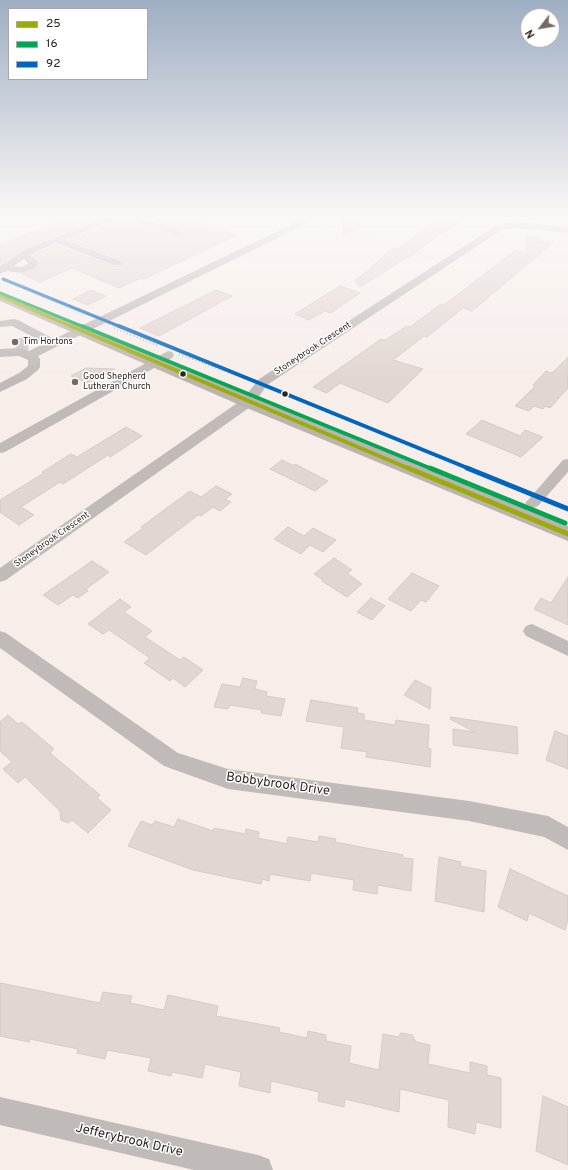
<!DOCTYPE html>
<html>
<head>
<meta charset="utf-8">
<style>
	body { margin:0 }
	#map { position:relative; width:568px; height:1170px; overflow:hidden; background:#f7eeea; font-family:Overpass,sans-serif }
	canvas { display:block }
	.legend { position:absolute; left:8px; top:8px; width:140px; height:72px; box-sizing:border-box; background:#fff; border:1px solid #aba7a5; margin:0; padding:5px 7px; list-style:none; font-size:12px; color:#2d241e }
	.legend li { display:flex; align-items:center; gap:8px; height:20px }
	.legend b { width:20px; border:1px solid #aba7a5 }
	.north { position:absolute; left:520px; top:8px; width:40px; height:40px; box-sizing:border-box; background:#fff; border:1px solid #aba7a5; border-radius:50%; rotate:239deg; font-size:11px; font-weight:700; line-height:16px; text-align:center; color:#2d241e }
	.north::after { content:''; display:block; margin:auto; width:14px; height:18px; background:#746b65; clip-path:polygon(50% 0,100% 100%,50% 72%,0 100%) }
</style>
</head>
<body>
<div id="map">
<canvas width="568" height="1170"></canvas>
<ul class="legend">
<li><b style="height:5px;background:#9dab0a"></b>25</li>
<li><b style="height:5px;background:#00a651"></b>16</li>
<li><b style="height:5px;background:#0065bd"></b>92</li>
</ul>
<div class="north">N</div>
</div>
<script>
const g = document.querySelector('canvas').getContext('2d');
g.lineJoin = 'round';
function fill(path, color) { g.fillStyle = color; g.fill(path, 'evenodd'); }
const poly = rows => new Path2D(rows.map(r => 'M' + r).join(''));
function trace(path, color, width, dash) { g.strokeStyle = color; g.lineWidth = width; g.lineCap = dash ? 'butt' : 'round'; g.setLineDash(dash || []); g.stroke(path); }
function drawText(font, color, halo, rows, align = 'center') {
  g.font = font + ' Overpass,sans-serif'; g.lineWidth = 3; g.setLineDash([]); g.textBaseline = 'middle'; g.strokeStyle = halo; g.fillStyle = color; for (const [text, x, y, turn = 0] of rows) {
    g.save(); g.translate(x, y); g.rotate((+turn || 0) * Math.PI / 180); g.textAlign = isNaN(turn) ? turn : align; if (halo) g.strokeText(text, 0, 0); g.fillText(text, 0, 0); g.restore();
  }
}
const building = poly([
	[76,215,105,215,25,248,0,264,0,245,76,215],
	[139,215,177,215,237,235,144,279,141,278,119,288,72,268,40,282,22,274,34,270,40,263,40,261,33,255,56,245,112,266,121,266,123,264,122,260,69,240,121,219,178,237,184,233,181,230,139,215],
	[344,215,359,215,359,228,343,236,344,215],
	[442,215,470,215,443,233,441,233,410,257,407,257,360,287,355,281,393,248,398,249,442,215],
	[526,236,538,237,538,241,554,242,472,311,463,308,427,337,424,336,393,360,423,369,388,403,340,383,327,393,313,387,381,339,385,340,407,326,410,327,441,304,444,305,516,250,526,253,526,236],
	[340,286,360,293,331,313,325,311,309,320,295,314,340,286],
	[91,290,106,296,88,305,73,299,91,290],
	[216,290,232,296,159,336,140,328,216,290],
	[568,357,568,388,550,408,545,406,543,409,534,406,529,411,515,406,535,386,533,385,546,371,552,373,568,357],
	[86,368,115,369,88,383,71,376,86,368],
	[482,420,520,436,525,430,543,437,521,457,466,434,482,420],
	[126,427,142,436,110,457,108,455,63,484,60,482,21,507,34,515,19,525,0,512,0,500,44,473,42,472,71,454,77,457,126,427],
	[282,460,294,466,295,464,328,481,315,491,270,469,282,460],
	[216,486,232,494,225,499,231,502,220,511,213,507,201,516,198,515,146,555,124,542,143,528,141,527,190,491,201,497,216,486],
	[288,527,304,536,313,528,336,540,323,552,310,545,301,554,274,539,288,527],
	[334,558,352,570,347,573,362,584,347,597,322,581,323,580,314,574,334,558],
	[92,561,109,572,86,589,88,591,78,598,73,595,58,605,43,595,92,561],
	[412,573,439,586,426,602,421,600,411,611,388,599,412,573],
	[568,577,568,625,534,609,541,598,551,603,568,577],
	[371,598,385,606,372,620,357,612,371,598],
	[120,599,131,607,124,612,152,631,145,637,180,660,184,657,203,670,185,687,173,678,170,681,144,663,150,658,109,630,103,634,88,624,120,599],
	[243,678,257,681,255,689,267,692,266,696,285,699,281,716,261,713,262,710,230,705,228,709,214,707,222,684,240,687,243,678],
	[415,680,431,688,430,709,404,695,415,680],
	[311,700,358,708,357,713,364,714,364,720,395,725,396,720,429,725,428,748,431,749,430,767,366,757,367,752,341,748,344,727,306,721,311,700],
	[8,715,18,724,22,722,54,749,50,753,100,795,97,798,111,810,88,833,72,820,68,823,61,820,60,811,25,777,18,783,3,769,12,762,0,751,0,722,8,715],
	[451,717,517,727,518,754,453,745,453,729,475,732,450,719,451,717],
	[555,731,568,736,568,769,546,760,555,731],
	[178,819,213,831,214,828,245,834,246,829,259,832,258,838,287,844,288,837,318,842,319,836,336,839,335,842,403,855,403,858,413,859,411,891,378,885,377,894,353,890,354,880,311,873,310,881,270,874,269,881,262,879,261,884,193,870,128,846,141,821,152,825,155,821,174,827,178,819],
	[439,857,461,862,460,866,486,871,484,912,435,901,439,857],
	[510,869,568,896,568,919,565,930,529,913,527,921,498,907,510,869],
	[0,983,100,1003,103,992,132,996,130,1003,164,1010,168,995,218,1006,216,1016,280,1028,279,1032,307,1038,308,1031,326,1035,326,1041,351,1046,349,1063,379,1070,383,1034,398,1037,401,1033,412,1035,416,1042,430,1045,428,1064,470,1073,470,1062,487,1066,487,1075,501,1078,501,1128,476,1122,475,1134,448,1127,449,1100,400,1089,399,1112,345,1099,344,1107,318,1101,319,1092,271,1081,270,1093,239,1086,241,1072,205,1064,202,1078,172,1072,171,1076,148,1071,151,1058,107,1050,105,1059,77,1053,78,1049,30,1039,29,1042,0,1036,0,983],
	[543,1096,568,1107,568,1165,536,1151,543,1096]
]);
fill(building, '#e1d7d2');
trace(building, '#d3cbc6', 1);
trace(poly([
	[16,345,28,344]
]), '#cfc6c1', 13, [13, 6]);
trace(poly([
	[318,222,433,258],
	[6,280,85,316]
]), '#b8b3b0', 1.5, [0.5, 2]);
trace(poly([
	[114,328,159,346],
	[179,354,249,380],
	[274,390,468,469]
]), '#b8b3b0', 2, [1, 2.5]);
trace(poly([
	[466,468,525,492],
	[550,502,568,509]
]), '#b8b3b0', 2.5, [1, 3]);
fill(poly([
	[110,215,133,215,181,231,183,233,178,236,121,217,65,240,121,261,122,263,121,265,113,265,56,243,30,255,39,262,34,269,21,273,7,271,0,274,0,266,26,249,110,215],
	[24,259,28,263,26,265,20,267,14,266,24,259],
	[305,215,314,215,311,221,296,229,38,356,40,359,40,367,38,370,27,379,0,392,0,383,19,373,28,366,28,360,19,356,0,357,0,349,19,348,29,351,45,343,12,326,0,327,0,321,14,319,18,320,54,339,290,225,305,215],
	[515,222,568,227,568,233,515,228,503,229,267,385,253,405,6,580,0,582,0,568,243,399,259,379,497,225,515,222],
	[168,351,172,352,174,355,172,358,5,452,0,453,0,443,168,351],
	[568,459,568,472,538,506,533,508,528,506,525,503,528,500,563,460,568,459],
	[532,624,568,641,568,656,526,636,523,631,526,626,532,624],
	[0,631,6,633,178,753,228,769,469,801,548,816,568,827,568,850,544,837,469,821,228,789,164,766,0,648,0,631],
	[0,1097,258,1155,269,1159,273,1170,194,1170,0,1125,0,1097]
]), '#c0bbb9');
fill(poly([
	[0,292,254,398,568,526,568,541,242,406,0,301,0,292]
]), '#bbb3b0');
trace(poly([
	[0,296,73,327]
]), '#9dab0a', 3);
trace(poly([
	[71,326,410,469]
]), '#9dab0a', 4);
trace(poly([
	[408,468,568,534]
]), '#9dab0a', 5);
trace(poly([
	[0,293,84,327]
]), '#00a651', 3);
trace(poly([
	[82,326,432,469]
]), '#00a651', 4);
trace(poly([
	[430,468,565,523]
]), '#00a651', 5);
trace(poly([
	[3,279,121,327]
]), '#0065bd', 3);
trace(poly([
	[119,326,470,469]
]), '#0065bd', 4);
trace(poly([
	[467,468,568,509]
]), '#0065bd', 5);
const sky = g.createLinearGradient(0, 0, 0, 379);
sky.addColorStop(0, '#9eaec3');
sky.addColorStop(0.57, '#fbf7f6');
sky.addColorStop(1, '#fbf7f600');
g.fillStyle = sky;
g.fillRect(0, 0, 568, 379);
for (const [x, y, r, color] of [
	[15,342,4,"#746b65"],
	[183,374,3.5,"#2d241e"],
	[75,382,4,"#746b65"],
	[285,394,3.5,"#2d241e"]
]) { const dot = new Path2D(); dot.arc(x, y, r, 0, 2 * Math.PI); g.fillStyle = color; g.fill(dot); trace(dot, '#fff', 1.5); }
drawText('9px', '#2d241e', '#fff', [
	["Tim Hortons",23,342],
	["Good Shepherd",83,377],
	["Lutheran Church",83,387]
], 'left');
drawText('9px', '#2d241e', '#fff', [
	["Stoneybrook Crescent",313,349,-33],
	["Stoneybrook Crescent",52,540,-35]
]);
drawText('13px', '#2d241e', '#fff', [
	["Bobbybrook Drive",278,785,8],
	["Jefferybrook Drive",129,1141,13]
]);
</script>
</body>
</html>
